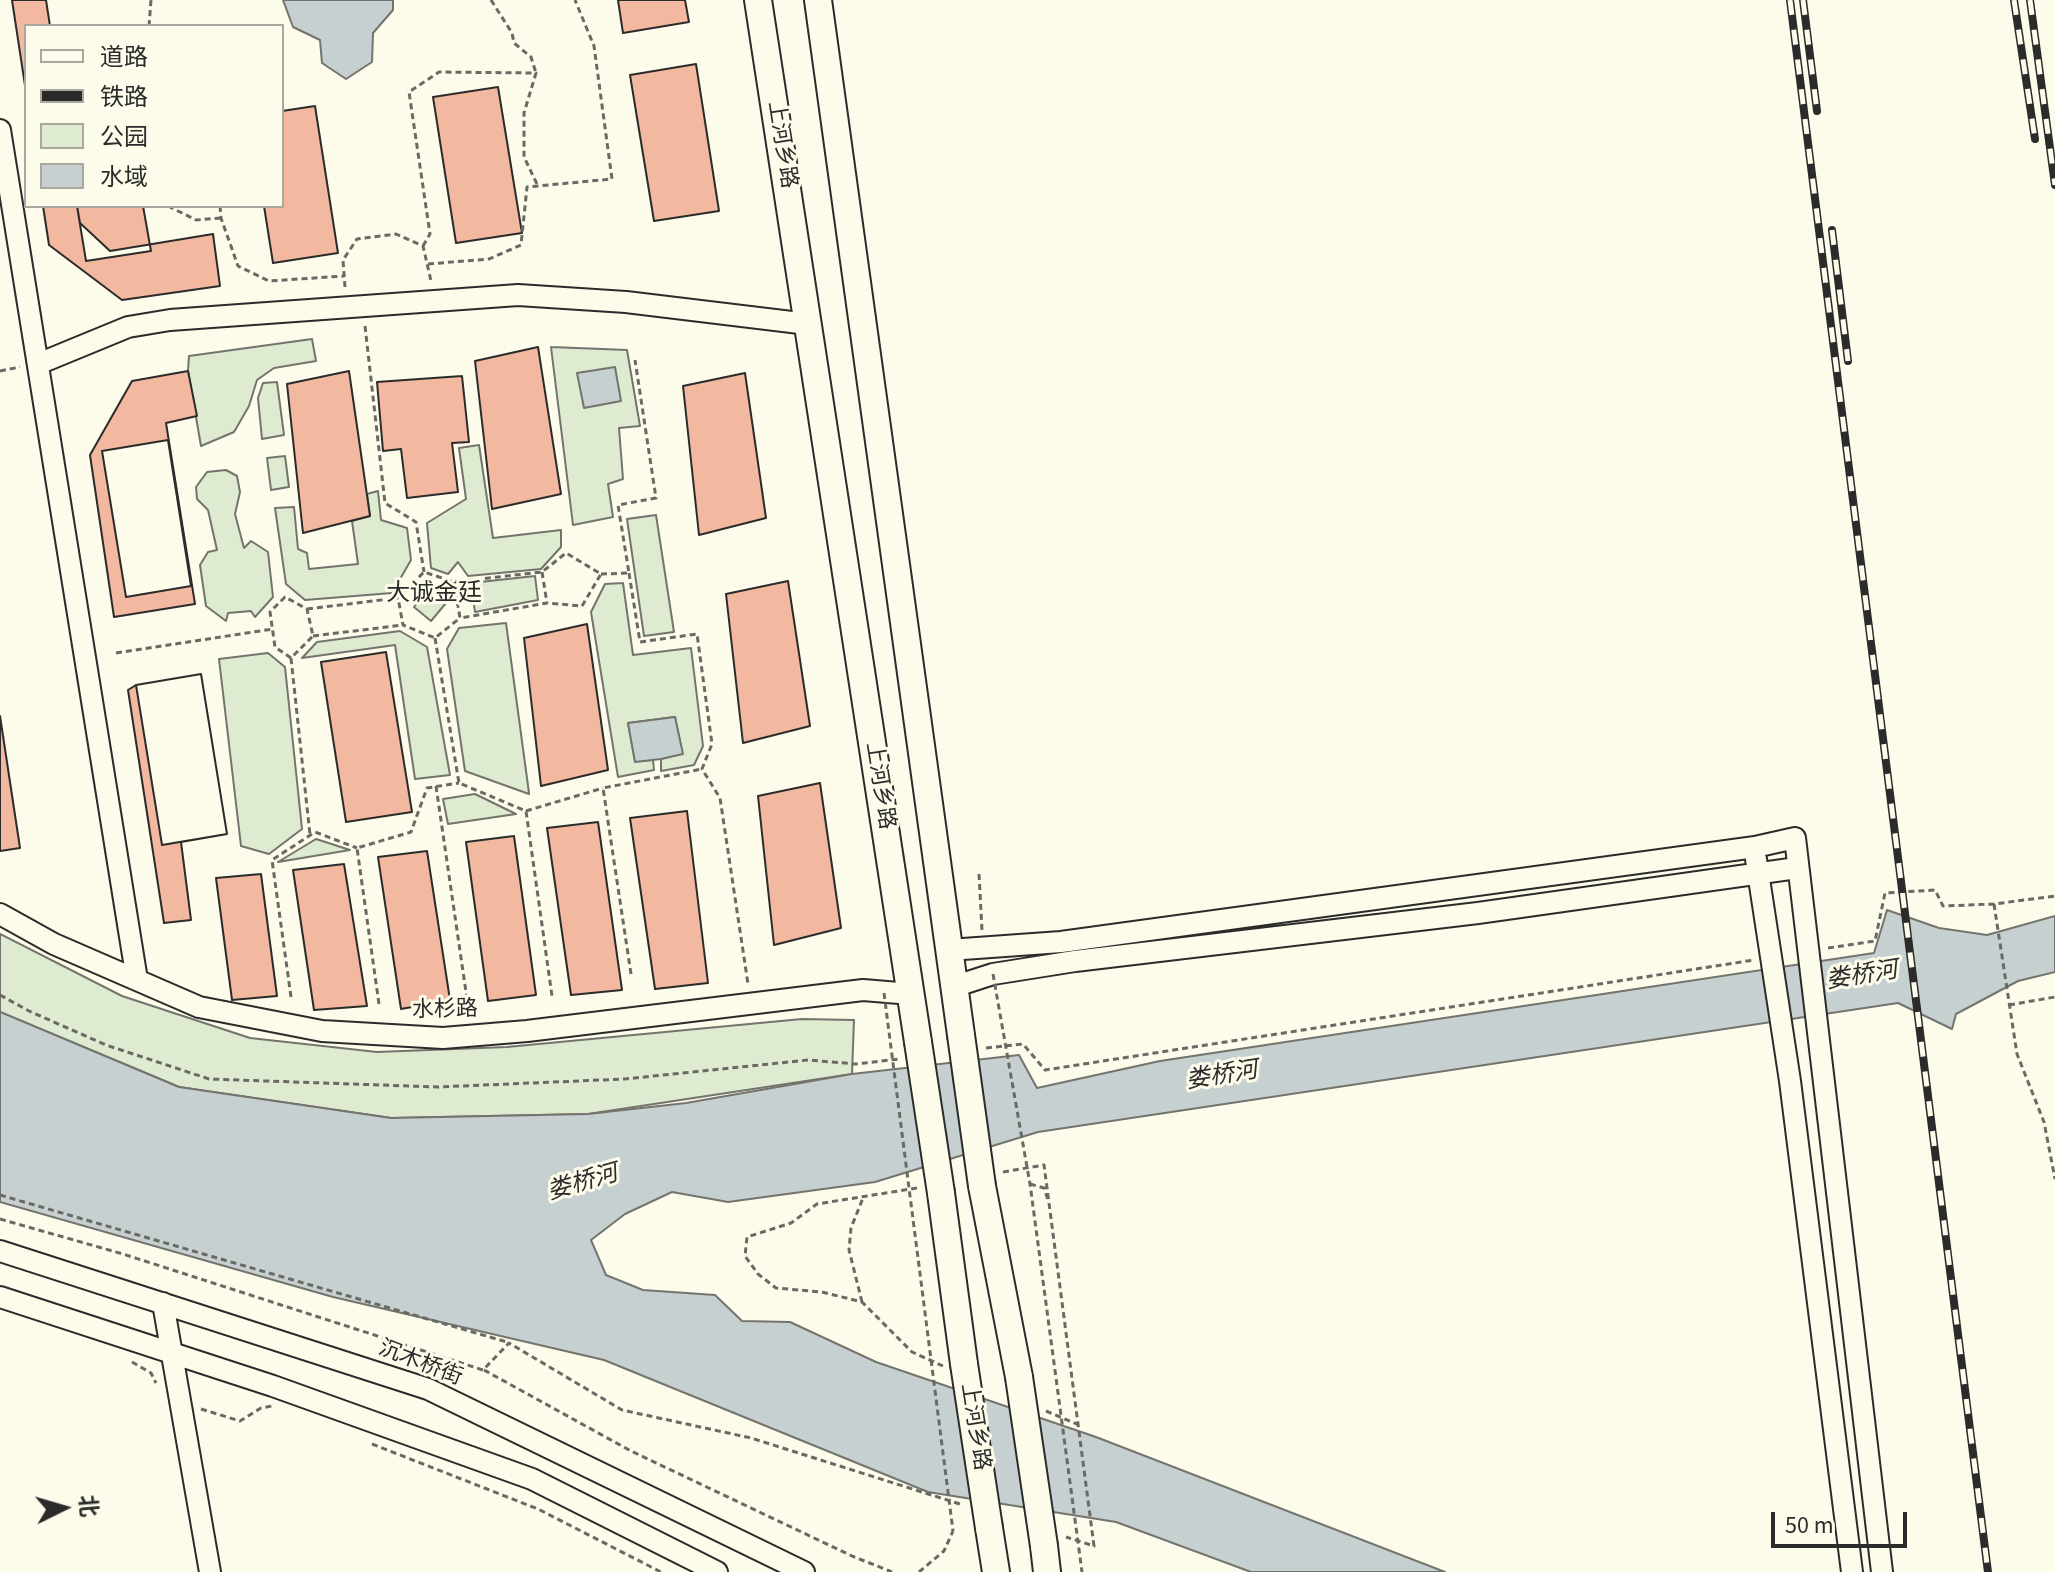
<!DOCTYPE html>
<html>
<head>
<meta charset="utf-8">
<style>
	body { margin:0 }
	#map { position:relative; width:2055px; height:1572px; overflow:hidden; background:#fdfbea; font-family:"Source Sans 3","Noto Sans SC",sans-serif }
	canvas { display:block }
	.legend { position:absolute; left:24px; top:24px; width:260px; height:184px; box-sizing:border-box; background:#fdfbea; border:2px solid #a9a89e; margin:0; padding:10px 14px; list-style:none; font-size:24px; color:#2b2b2b }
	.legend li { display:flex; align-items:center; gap:16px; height:40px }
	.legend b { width:40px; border:2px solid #a9a89e }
	.north { position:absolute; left:24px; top:1468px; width:80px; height:80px; -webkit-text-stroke:6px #fdfbea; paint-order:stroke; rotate:85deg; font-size:22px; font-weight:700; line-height:32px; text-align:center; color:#2b2b2b }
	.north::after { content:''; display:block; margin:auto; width:28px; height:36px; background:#2b2b2b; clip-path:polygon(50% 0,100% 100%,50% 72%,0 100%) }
	.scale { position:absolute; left:1771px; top:1512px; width:136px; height:36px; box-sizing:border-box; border:4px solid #2b2b2b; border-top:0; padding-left:10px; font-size:24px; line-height:28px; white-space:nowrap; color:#2b2b2b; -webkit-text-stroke:6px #fdfbea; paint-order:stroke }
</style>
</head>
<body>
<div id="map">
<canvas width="2055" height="1572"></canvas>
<ul class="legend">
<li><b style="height:10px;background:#fdfbea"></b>道路</li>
<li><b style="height:10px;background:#2b2b2b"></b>铁路</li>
<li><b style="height:22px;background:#deebd1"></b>公园</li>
<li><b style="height:22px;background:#c7d0d0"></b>水域</li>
</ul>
<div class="north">北</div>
<div class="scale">50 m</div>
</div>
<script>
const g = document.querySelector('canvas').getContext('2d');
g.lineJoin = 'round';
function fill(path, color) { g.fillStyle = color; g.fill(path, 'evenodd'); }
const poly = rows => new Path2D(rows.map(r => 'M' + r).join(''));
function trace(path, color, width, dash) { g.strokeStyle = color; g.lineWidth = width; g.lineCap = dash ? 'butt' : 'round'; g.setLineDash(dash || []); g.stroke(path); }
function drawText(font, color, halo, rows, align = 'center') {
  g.font = font + ' "Source Sans 3","Noto Sans SC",sans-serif'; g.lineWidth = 6; g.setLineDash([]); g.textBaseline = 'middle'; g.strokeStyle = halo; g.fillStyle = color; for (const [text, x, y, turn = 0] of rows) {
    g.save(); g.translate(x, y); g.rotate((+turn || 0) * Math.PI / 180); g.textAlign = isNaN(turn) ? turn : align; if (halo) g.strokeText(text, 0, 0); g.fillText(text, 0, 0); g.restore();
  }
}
const green = poly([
	[312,339,316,361,274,368,257,380,249,406,234,432,201,446,188,371,189,356,312,339],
	[551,347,627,350,640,426,619,428,623,479,608,484,613,517,573,525,551,347],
	[277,382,284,435,262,439,258,398,263,383,277,382],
	[479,445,493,538,561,530,561,547,541,569,468,576,458,562,448,574,431,568,427,523,466,499,459,448,479,445],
	[285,456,289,487,271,490,267,458,285,456],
	[226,470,237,476,240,492,235,514,244,548,251,541,268,552,273,597,255,617,251,611,228,613,226,621,206,606,200,565,208,552,217,550,208,510,197,499,196,487,207,472,226,470],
	[378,491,381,520,407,528,411,560,392,593,305,600,286,584,275,508,294,507,298,549,307,553,309,569,358,564,352,521,370,516,367,494,378,491],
	[656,515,674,632,644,636,627,519,656,515],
	[535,576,538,600,475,612,471,583,535,576],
	[623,583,633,655,691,648,703,746,694,765,661,771,661,759,682,753,675,717,628,723,635,761,653,760,654,770,618,777,591,612,605,584,623,583],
	[427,589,446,603,431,621,414,607,427,589],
	[506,623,529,793,529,794,465,771,447,649,459,628,506,623],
	[400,631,427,647,450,775,415,779,395,645,302,658,317,642,400,631],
	[268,653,285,667,302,829,269,854,241,846,219,659,268,653],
	[475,794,516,814,448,824,443,799,475,794],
	[316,839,350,850,278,862,316,839],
	[0,934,122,996,250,1038,377,1052,507,1047,802,1019,854,1020,852,1074,588,1114,391,1118,179,1087,0,1012,0,934]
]);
fill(green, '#deebd1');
trace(green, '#74746e', 2);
const water = poly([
	[283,0,393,0,393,10,373,33,372,62,346,79,322,63,320,40,293,27,283,0],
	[615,367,621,401,584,408,577,373,615,367],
	[675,717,683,754,661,759,635,762,628,723,675,717],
	[1887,910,1939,928,1987,935,2055,916,2055,972,2018,981,1956,1014,1952,1029,1898,1003,1038,1132,875,1182,728,1202,672,1192,625,1214,591,1240,606,1275,643,1290,715,1295,742,1321,790,1322,876,1362,1096,1437,1445,1572,1251,1572,1116,1522,928,1492,604,1360,333,1297,0,1202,0,1012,179,1087,391,1118,588,1114,686,1103,852,1074,1019,1055,1037,1088,1160,1061,1874,953,1887,910]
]);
fill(water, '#c7d0d0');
trace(water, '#74746e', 2);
const building = poly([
	[12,0,46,0,50,26,26,26,26,92,12,0],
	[618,0,685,0,689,22,623,33,618,0],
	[696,64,719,211,654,221,630,75,696,64],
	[498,87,522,233,456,243,433,97,498,87],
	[315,106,338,253,273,263,264,206,282,206,282,111,315,106],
	[43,206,77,206,80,223,110,251,213,234,220,286,122,300,49,245,43,206],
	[77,206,143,206,151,251,86,261,77,206],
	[538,347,561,494,492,509,475,361,538,347],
	[188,371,197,416,166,423,195,604,114,617,90,455,132,381,188,371],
	[349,371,370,516,303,533,287,384,349,371],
	[745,373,766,518,699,535,683,386,745,373],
	[462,376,469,442,452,443,458,492,407,498,401,449,383,451,377,382,462,376],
	[168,440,191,586,126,597,102,451,168,440],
	[788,581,810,726,743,743,726,594,788,581],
	[587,624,608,770,541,786,524,638,587,624],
	[386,652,412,812,346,822,321,662,386,652],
	[201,674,227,834,162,845,136,685,201,674],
	[201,674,227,834,181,842,191,920,164,923,128,690,136,685,201,674],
	[0,716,20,848,0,851,0,716],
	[820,783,841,928,774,945,758,796,820,783],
	[687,811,708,983,655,989,630,818,687,811],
	[598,822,622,990,571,995,547,828,598,822],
	[514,836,536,995,488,1001,466,842,514,836],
	[427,851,450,1000,401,1009,378,857,427,851],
	[344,864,367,1006,314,1010,293,870,344,864],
	[261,874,277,996,232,1000,216,878,261,874]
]);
fill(building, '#f2b8a0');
trace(building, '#2b2b2b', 2);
const minor = poly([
	[0,130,137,980],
	[38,364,128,327,170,320,518,295,626,302,808,324],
	[1756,859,1790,1081,1852,1572],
	[0,914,54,944,199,1007,322,1031,443,1038,527,1031,863,990,911,994],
	[949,950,1061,942,1755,847,1795,838,1882,1572],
	[953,987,993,974,1075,961,1478,913,1797,868],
	[0,1251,428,1389,804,1572],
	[0,1297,273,1386,532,1479,717,1572],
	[163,1303,210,1572]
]);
const major = poly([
	[758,0,918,1042],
	[818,0,961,1035],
	[982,1186,1019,1377],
	[941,1193,964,1364],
	[989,1528,996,1572],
	[1044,1546,1047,1572]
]);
trace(minor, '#2b2b2b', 24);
trace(major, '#2b2b2b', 30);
trace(poly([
	[491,0,512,33,514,43,531,57,536,73],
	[149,26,151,0],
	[168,206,196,220,221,218],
	[220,206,221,218,238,266,269,281,344,276],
	[423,246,430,234,409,92,439,72,536,73,524,113,524,157,538,186],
	[428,264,489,259,521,245,527,187,612,179,594,46,575,0],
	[345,287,343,260,357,239,396,234,423,246,431,281],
	[365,326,385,503,416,522,424,572],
	[0,371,20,367],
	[542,572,547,603],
	[629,573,640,642,697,634,712,744,702,769,720,798,748,984],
	[601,574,629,573,618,505,656,498,635,360],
	[454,582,460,618,435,638,403,625,398,598,424,572,454,582,542,572,566,553,601,574,582,606,547,603,460,618],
	[307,609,398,598],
	[313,636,403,625],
	[435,638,459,783,526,811,552,996],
	[116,653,273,629],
	[291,658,275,647,270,612,285,597,307,609,313,636,291,658,310,835],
	[436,786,467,999],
	[526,811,603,788],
	[979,874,982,930],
	[1994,904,2017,1054,2044,1122,2055,1179],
	[1828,948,1875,941,1885,893,1935,890,1943,906,1994,904,2055,896],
	[631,974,603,788,702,769],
	[0,995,29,1011,106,1045,209,1079,438,1087,625,1079,808,1060,856,1064,899,1059],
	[291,997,272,860,315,832,357,848],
	[379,1004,357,848,411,832,427,788,459,783],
	[2009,1005,2055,997],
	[986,1048,1023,1044,1045,1070,1754,960],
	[1003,1172,1044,1165,1094,1546,1066,1537],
	[1030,1184,1044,1188,1048,1200],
	[917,1188,817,1204,791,1223,747,1237,745,1256,758,1274,776,1288,822,1292,862,1302,912,1352,943,1366],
	[0,1195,507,1342],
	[0,1219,123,1254,483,1370,509,1343,622,1410,751,1438,963,1505],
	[862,1302,849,1250,851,1228,863,1198],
	[132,1362,151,1373,156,1383],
	[484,1370,631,1451,852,1556,892,1572],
	[201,1409,240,1421,261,1408,272,1406],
	[1046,1411,1079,1425],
	[372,1444,538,1509,661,1572],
	[919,1572,944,1551,953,1531]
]), '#6a6964', 3, [6, 4]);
trace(minor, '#fdfbea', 20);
trace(major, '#fdfbea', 26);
const rail = poly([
	[1790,0,1988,1572],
	[1803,0,1817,111],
	[2014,0,2035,139],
	[2030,0,2055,185],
	[1832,230,1848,361]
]);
trace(rail, '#2b2b2b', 8);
trace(rail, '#fdfbea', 5, [15]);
const majorBridge = poly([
	[961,1035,982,1186],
	[918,1042,941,1193],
	[964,1364,989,1528],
	[1019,1377,1044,1546]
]);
trace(majorBridge, '#2b2b2b', 30, []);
trace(poly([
	[993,974,1030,1184,1082,1572],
	[884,993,953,1531]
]), '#6a6964', 3, [6, 4]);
trace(majorBridge, '#fdfbea', 26);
drawText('22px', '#2b2b2b', '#fdfbea', [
	["上河乡路",781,145,81],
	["上河乡路",879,786,81],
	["水杉路",445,1011,-1],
	["沉木桥街",420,1364,21],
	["上河乡路",974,1427,81]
]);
drawText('24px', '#2b2b2b', '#fdfbea', [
	["大诚金廷",434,595]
]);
drawText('italic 24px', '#2b2b2b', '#fdfbea', [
	["娄桥河",1862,977,-9],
	["娄桥河",1222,1077,-9],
	["娄桥河",583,1184,-16]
]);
</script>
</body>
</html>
